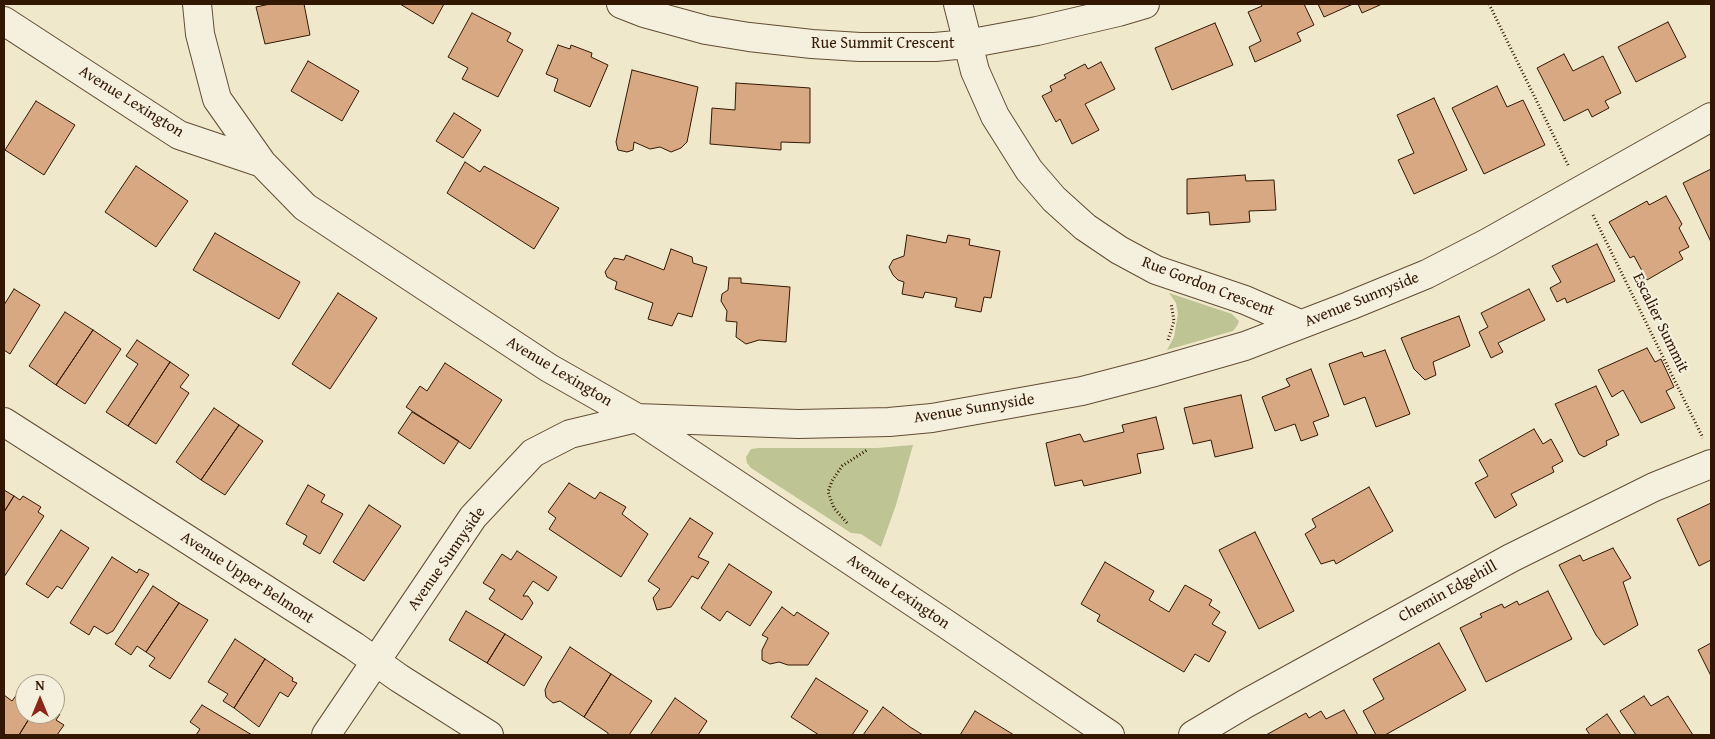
<!DOCTYPE html>
<html>
<head>
<meta charset="utf-8">
<style>
	body { margin:0 }
	#map { position:relative; width:1715px; height:739px; overflow:hidden; background:#f0e8cb; font-family:"Gentium Book Plus",serif }
	canvas { display:block }
	.frame { position:absolute; inset:0; border:5px solid #321802; pointer-events:none }
	.north { position:absolute; left:15px; top:674px; width:50px; height:50px; box-sizing:border-box; background:#f5f0dd; border:1px solid #a79a85; border-radius:50%; rotate:0deg; font-size:14px; font-weight:700; line-height:20px; text-align:center; color:#321802 }
	.north::after { content:''; display:block; margin:auto; width:18px; height:22px; background:#8f2418; clip-path:polygon(50% 0,100% 100%,50% 72%,0 100%) }
</style>
</head>
<body>
<div id="map">
<canvas width="1715" height="739"></canvas>
<div class="frame"></div>
<div class="north">N</div>
</div>
<script>
const g = document.querySelector('canvas').getContext('2d');
g.lineJoin = 'round';
function fill(path, color) { g.fillStyle = color; g.fill(path, 'evenodd'); }
const poly = rows => new Path2D(rows.map(r => 'M' + r).join(''));
function trace(path, color, width, dash) { g.strokeStyle = color; g.lineWidth = width; g.lineCap = dash ? 'butt' : 'round'; g.setLineDash(dash || []); g.stroke(path); }
function drawText(font, color, halo, rows, align = 'center') {
  g.font = font + ' "Gentium Book Plus",serif'; g.lineWidth = 4.5; g.setLineDash([]); g.textBaseline = 'middle'; g.strokeStyle = halo; g.fillStyle = color; for (const [text, x, y, turn = 0] of rows) {
    g.save(); g.translate(x, y); g.rotate((+turn || 0) * Math.PI / 180); g.textAlign = isNaN(turn) ? turn : align; if (halo) g.strokeText(text, 0, 0); g.fillText(text, 0, 0); g.restore();
  }
}
fill(poly([
	[1169,293,1232,314,1239,321,1237,326,1233,331,1167,350,1174,337,1178,314,1176,303],
	[913,445,896,505,881,547,861,534,851,533,751,468,747,463,746,457,751,449,759,448,877,448]
]), '#bec494');
const building = poly([
	[270,4,304,4,310,35,265,44,256,7,270,4],
	[400,4,444,4,433,24,400,4],
	[1261,4,1304,4,1314,25,1297,33,1301,41,1255,62,1249,47,1261,41,1248,12,1262,6,1261,4],
	[1318,4,1353,4,1324,17,1318,4],
	[1358,4,1382,4,1362,13,1358,4],
	[472,13,511,33,507,41,523,50,498,97,462,79,468,68,448,57,472,13],
	[1668,22,1686,57,1636,82,1618,47,1668,22],
	[1215,23,1233,65,1172,90,1155,48,1215,23],
	[558,45,570,49,571,45,592,53,591,57,608,65,590,107,554,91,558,79,546,74,558,45],
	[1564,54,1573,71,1603,56,1621,93,1605,101,1609,108,1592,117,1588,109,1564,121,1537,68,1564,54],
	[308,61,359,91,342,121,291,91,308,61],
	[1101,62,1115,89,1085,104,1099,130,1072,144,1060,119,1056,122,1042,96,1052,91,1050,86,1066,78,1064,75,1085,64,1088,69,1101,62],
	[632,70,698,87,687,142,681,148,671,152,660,147,650,149,634,142,633,150,627,152,618,150,616,142,632,70],
	[736,83,810,88,810,143,781,142,781,150,710,144,712,108,735,110,736,83],
	[1497,86,1507,107,1523,100,1545,145,1484,174,1452,108,1497,86],
	[1434,98,1467,170,1414,194,1398,160,1414,153,1397,115,1434,98],
	[36,101,75,125,44,175,5,150,36,101],
	[454,113,481,130,463,158,436,141,454,113],
	[465,162,480,172,484,166,559,208,534,249,447,193,465,162],
	[136,166,188,201,156,247,105,212,136,166],
	[1711,169,1711,242,1683,183,1711,169],
	[1245,175,1246,181,1274,180,1276,210,1249,211,1250,222,1210,225,1209,212,1187,214,1187,179,1245,175],
	[1666,196,1682,224,1679,228,1689,247,1679,252,1683,259,1647,280,1634,256,1630,258,1609,222,1647,201,1649,205,1666,196],
	[215,233,300,282,279,319,193,270,215,233],
	[907,235,946,243,948,235,970,239,969,245,1000,251,991,298,984,297,981,312,955,307,957,298,925,292,923,298,902,294,904,282,898,280,893,275,889,267,893,260,904,256,907,235],
	[1597,244,1615,281,1567,303,1565,298,1557,302,1550,288,1561,282,1552,266,1597,244],
	[671,249,692,257,693,263,707,267,692,317,678,313,672,326,648,319,653,303,615,289,617,282,607,277,605,272,614,258,624,260,626,255,664,270,671,249],
	[729,278,741,278,741,283,790,287,786,342,759,340,746,344,736,337,737,322,726,321,727,311,721,301,722,294,728,290,729,278],
	[14,289,40,305,10,354,4,350,4,305,14,289],
	[1529,289,1545,320,1498,343,1503,352,1491,358,1479,332,1488,327,1481,313,1529,289],
	[338,293,377,318,330,389,292,364,338,293],
	[65,312,93,330,56,385,29,366,65,312],
	[1459,316,1470,346,1433,362,1436,375,1425,380,1414,369,1401,338,1459,316],
	[93,330,121,349,85,404,56,385,93,330],
	[137,340,170,362,128,426,106,412,138,364,126,356,137,340],
	[1647,348,1655,362,1661,359,1674,387,1666,391,1675,408,1641,423,1623,390,1612,397,1598,370,1647,348],
	[1385,350,1410,414,1376,427,1365,397,1344,405,1329,364,1362,352,1364,357,1385,350],
	[170,362,189,375,180,387,189,393,156,444,128,426,170,362],
	[445,363,502,400,470,449,406,407,420,386,427,391,445,363],
	[1311,369,1329,416,1313,422,1318,435,1301,441,1295,424,1275,431,1262,397,1290,386,1286,379,1311,369],
	[1596,386,1619,435,1606,441,1607,445,1584,457,1579,454,1555,404,1596,386],
	[1241,395,1253,448,1215,457,1211,440,1193,444,1184,408,1241,395],
	[214,408,239,425,201,480,176,462,214,408],
	[412,412,459,441,444,464,398,433,412,412],
	[1156,417,1164,449,1137,454,1141,473,1084,486,1082,480,1055,486,1046,443,1080,434,1084,442,1124,432,1122,425,1156,417],
	[239,425,263,441,225,495,201,480,239,425],
	[1534,429,1543,444,1551,439,1563,461,1552,467,1554,472,1511,494,1517,505,1495,518,1475,483,1488,476,1479,460,1534,429],
	[569,483,595,499,600,492,626,507,622,514,648,534,621,577,549,529,556,518,548,512,569,483],
	[308,485,325,495,321,502,343,514,320,554,303,544,307,536,286,524,308,485],
	[1369,487,1393,531,1336,564,1334,560,1321,564,1305,534,1316,527,1312,519,1369,487],
	[4,490,14,496,4,512,4,490],
	[14,496,20,500,23,496,41,507,38,512,44,516,4,577,4,512,14,496],
	[1711,503,1711,560,1699,566,1677,519,1711,503],
	[369,505,401,526,364,581,333,562,369,505],
	[690,518,713,533,698,557,709,562,698,579,692,576,671,607,657,610,653,598,660,589,648,581,690,518],
	[61,530,89,548,62,589,57,586,48,598,26,584,61,530],
	[1255,532,1294,611,1259,629,1219,550,1255,532],
	[1613,548,1631,578,1623,582,1638,625,1604,645,1596,635,1559,565,1580,555,1583,561,1613,548],
	[517,551,557,577,548,591,533,581,523,596,528,596,533,603,522,620,489,599,495,590,483,583,502,554,511,560,517,551],
	[112,557,137,573,139,569,149,574,113,631,107,634,94,626,89,635,70,623,112,557],
	[1105,562,1154,591,1149,600,1169,612,1185,585,1212,600,1209,605,1220,612,1212,624,1226,632,1209,662,1195,654,1184,672,1097,621,1100,615,1081,604,1105,562],
	[729,564,772,592,750,626,727,611,720,621,701,608,729,564],
	[153,586,179,603,146,652,137,646,131,655,115,644,153,586],
	[1548,591,1572,639,1486,682,1460,628,1482,617,1480,614,1502,604,1504,608,1517,601,1519,605,1548,591],
	[179,603,208,620,170,679,149,666,155,658,146,652,179,603],
	[782,607,794,616,797,612,829,633,808,665,788,665,779,662,770,664,762,660,762,650,768,638,762,635,782,607],
	[466,611,505,634,487,663,449,640,466,611],
	[505,634,542,657,524,686,487,663,505,634],
	[235,639,265,659,234,708,223,701,228,694,208,682,235,639],
	[1439,643,1466,690,1385,735,1376,735,1363,711,1384,699,1373,679,1439,643],
	[1711,643,1711,676,1698,650,1711,643],
	[570,647,611,674,584,717,560,701,553,703,546,697,545,690,548,683,570,647],
	[265,659,293,678,292,681,297,683,288,697,280,692,259,727,234,708,265,659],
	[611,674,652,701,629,735,608,735,608,733,584,717,611,674],
	[816,678,868,711,852,735,819,735,791,717,816,678],
	[18,693,25,697,25,714,32,714,19,735,4,735,4,695,12,701,18,693],
	[1644,696,1651,706,1668,696,1693,735,1636,735,1620,711,1644,696],
	[675,698,707,721,698,735,650,735,675,698],
	[202,705,252,735,196,735,200,729,190,722,202,705],
	[883,707,910,727,923,735,863,735,883,707],
	[1344,710,1358,735,1266,735,1306,713,1309,718,1321,711,1326,719,1344,710],
	[55,711,60,714,56,720,64,725,57,735,19,735,32,714,55,714,55,711],
	[975,711,1014,735,960,735,975,711],
	[1607,714,1621,735,1590,735,1586,729,1607,714]
]);
fill(building, '#d7a882');
trace(building, '#321802', 1);
const minor = poly([
	[197,4,200,34,217,99,262,163],
	[621,4,644,13,706,30,749,37,812,44,860,47,935,47,967,44,1037,31,1118,12,1145,4],
	[958,4,975,71,995,116,1029,170,1054,199,1085,227,1119,250,1156,270,1245,300,1300,324],
	[4,21,179,135,262,163,305,207,549,368,637,418,946,624,1110,735],
	[4,422,354,646,399,678,489,735],
	[326,735,473,517,533,453,570,434,637,418,798,424,889,422,932,418,1082,391,1151,373,1245,346,1349,306,1427,274,1487,243,1711,117],
	[1193,735,1245,704,1511,558,1654,487,1711,464]
]);
trace(minor, '#624c34', 30);
trace(poly([
	[1489,4,1569,167],
	[1593,215,1703,438],
	[1168,340,1174,321,1171,303],
	[847,523,834,508,828,492,832,481,842,466,867,450]
]), '#321802', 3, [1, 2.5]);
trace(minor, '#f5f0dd', 28);
drawText('16px', '#321802', '#f5f0dd', [
	["Rue Summit Crescent",883,44],
	["Avenue Lexington",131,102,32],
	["Rue Gordon Crescent",1208,287,21],
	["Avenue Sunnyside",1362,300,-22],
	["Escalier Summit",1660,323,64],
	["Avenue Lexington",559,372,31],
	["Avenue Sunnyside",974,409,-9],
	["Avenue Sunnyside",447,559,-55],
	["Avenue Upper Belmont",247,578,33],
	["Avenue Lexington",898,592,34],
	["Chemin Edgehill",1448,592,-29]
]);
</script>
</body>
</html>
